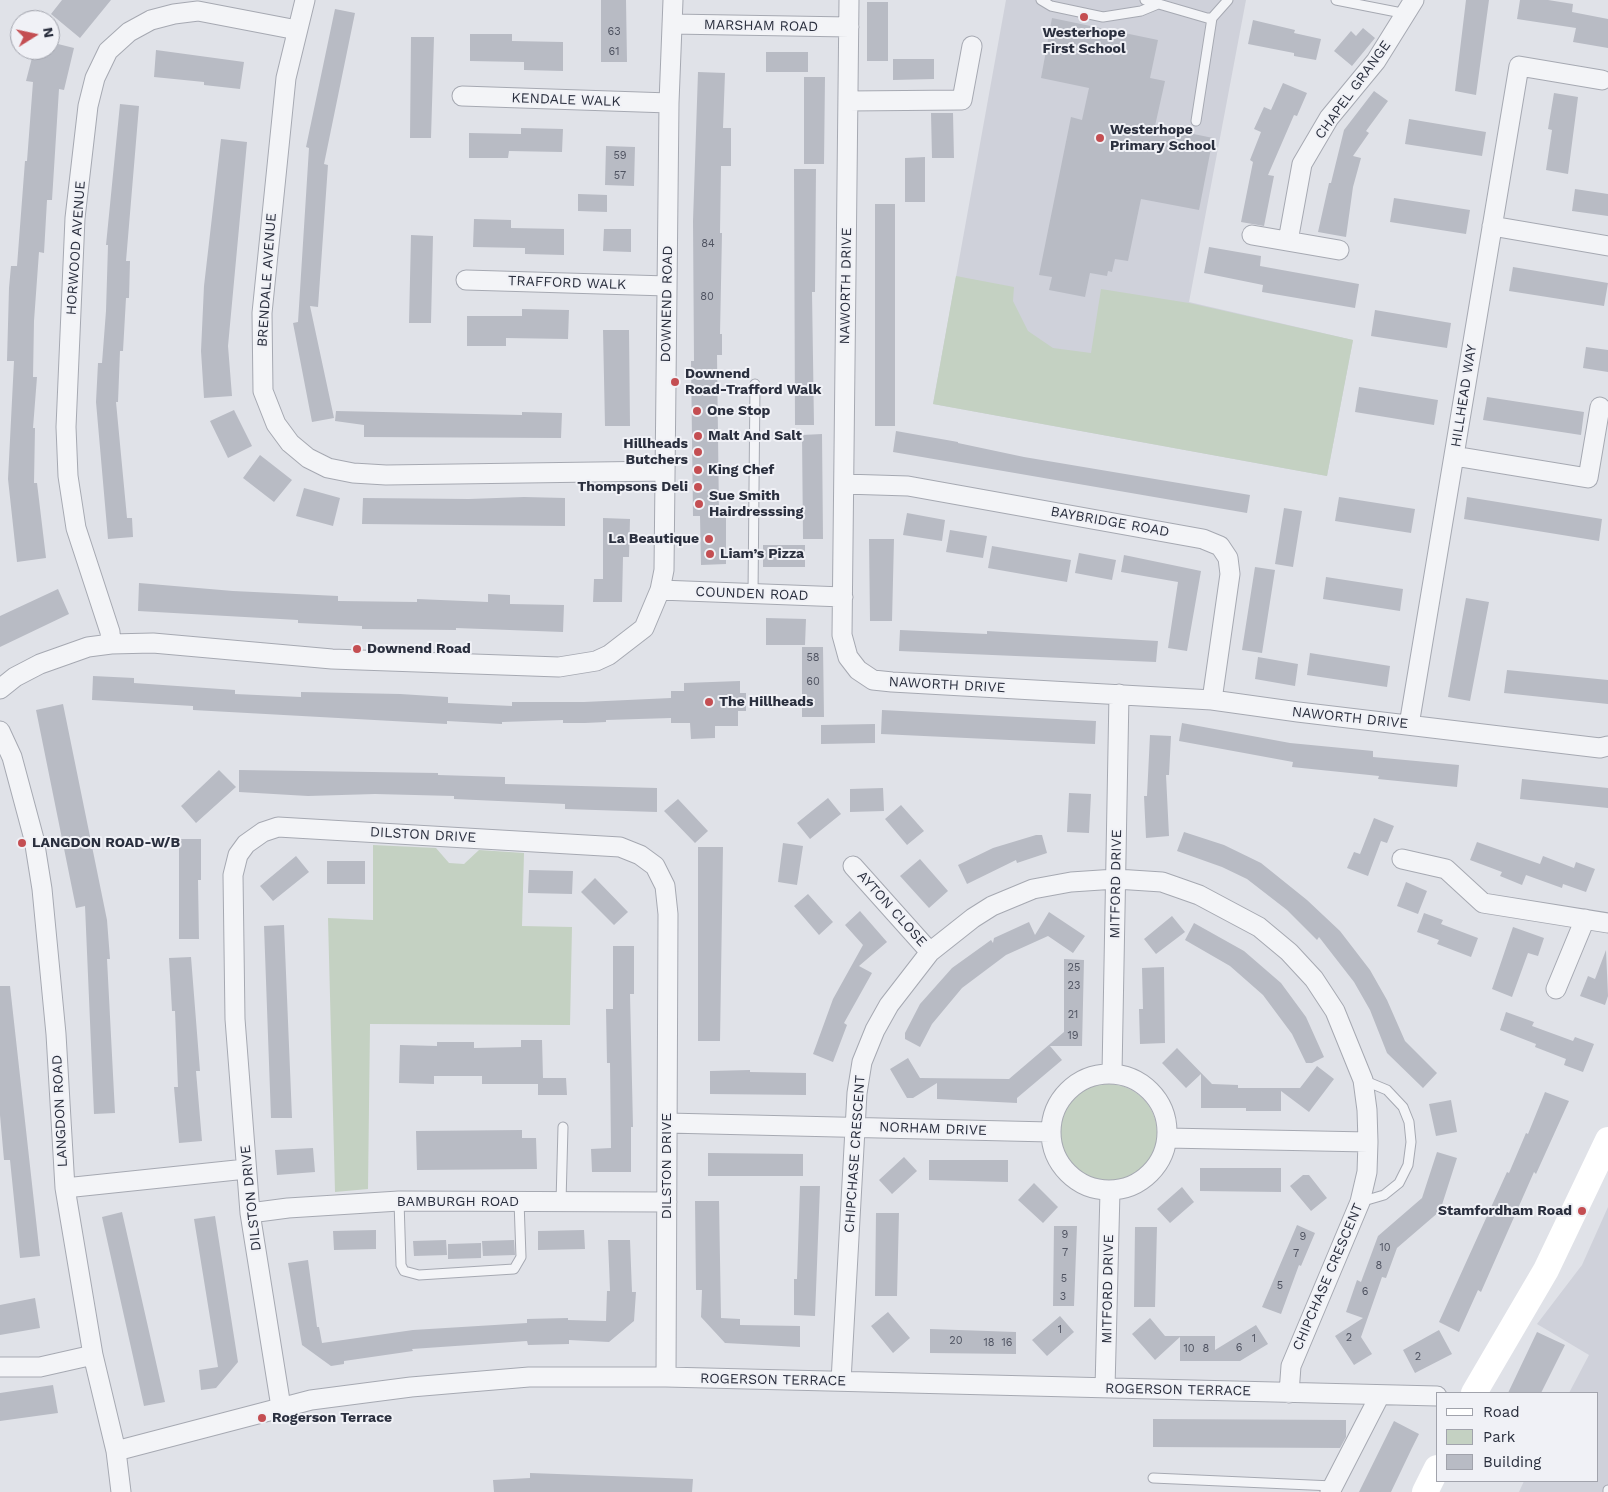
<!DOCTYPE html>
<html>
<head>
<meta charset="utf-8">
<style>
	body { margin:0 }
	#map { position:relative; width:1608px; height:1492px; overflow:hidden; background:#e0e2e8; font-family:"Work Sans",sans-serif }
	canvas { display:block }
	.legend { position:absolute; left:1436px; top:1392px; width:162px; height:90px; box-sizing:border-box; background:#f0f1f6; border:1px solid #a1a3ac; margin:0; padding:6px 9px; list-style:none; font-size:15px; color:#2a2f3e }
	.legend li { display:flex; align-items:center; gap:10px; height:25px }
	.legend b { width:25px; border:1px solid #a1a3ac }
	.north { position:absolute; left:10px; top:10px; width:50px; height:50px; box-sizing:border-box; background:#f0f1f6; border:1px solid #a1a3ac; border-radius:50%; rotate:80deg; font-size:14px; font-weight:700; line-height:20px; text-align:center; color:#2a2f3e }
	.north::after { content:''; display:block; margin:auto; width:18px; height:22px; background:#c44e52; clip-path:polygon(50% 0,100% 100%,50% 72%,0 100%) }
</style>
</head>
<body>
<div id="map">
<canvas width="1608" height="1492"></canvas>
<ul class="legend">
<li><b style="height:6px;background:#fff"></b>Road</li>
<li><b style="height:14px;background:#c4d1c2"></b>Park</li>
<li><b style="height:14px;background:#b8bbc4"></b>Building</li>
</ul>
<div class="north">N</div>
</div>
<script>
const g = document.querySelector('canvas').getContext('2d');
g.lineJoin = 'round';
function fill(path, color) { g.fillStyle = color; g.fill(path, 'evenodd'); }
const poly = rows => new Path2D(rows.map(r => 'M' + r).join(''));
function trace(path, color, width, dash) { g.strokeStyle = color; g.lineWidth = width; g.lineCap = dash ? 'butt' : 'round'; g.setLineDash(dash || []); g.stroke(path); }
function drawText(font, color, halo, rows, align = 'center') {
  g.font = font + ' "Work Sans",sans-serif'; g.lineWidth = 4; g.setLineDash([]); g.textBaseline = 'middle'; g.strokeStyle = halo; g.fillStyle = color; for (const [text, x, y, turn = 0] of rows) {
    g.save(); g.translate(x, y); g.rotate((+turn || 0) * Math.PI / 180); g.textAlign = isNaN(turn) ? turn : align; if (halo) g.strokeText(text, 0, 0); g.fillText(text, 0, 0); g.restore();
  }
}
fill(poly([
	[1006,0,1246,0,1189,302,1353,340,1327,476,933,404],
	[1608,1207,1608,1492,1519,1492,1524,1481,1597,1481,1597,1393,1569,1393,1589,1355,1537,1324,1582,1265]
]), '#cfd1da');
fill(poly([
	[956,276,1014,287,1013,301,1028,331,1053,348,1091,353,1101,289,1189,303,1353,340,1327,476,933,404],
	[373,845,436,848,449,863,464,864,479,850,524,853,522,926,572,927,570,1025,370,1024,368,1189,335,1192,328,918,373,920],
	'1059 1133a49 49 0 1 1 98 0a49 49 0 1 1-98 0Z'
]), '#c4d1c2');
fill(poly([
	[62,0,111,0,80,38,51,14],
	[601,0,626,0,627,62,601,62],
	[1466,0,1489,0,1476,95,1455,91],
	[1520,0,1548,0,1573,4,1572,12,1608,19,1608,48,1573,42,1576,28,1517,19],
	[867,2,888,2,888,61,867,61],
	[335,9,355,13,324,164,328,165,318,307,310,306,334,418,312,422,293,323,298,322,309,148,306,147],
	[1052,18,1158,40,1150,78,1165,81,1155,126,1213,138,1199,210,1141,199,1128,261,1115,259,1112,272,1108,271,1107,276,1090,273,1085,297,1049,290,1052,277,1039,275,1071,117,1082,120,1089,88,1041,78],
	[1253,20,1295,30,1294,33,1321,39,1316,60,1294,56,1294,53,1248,44],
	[1363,28,1375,38,1352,66,1334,51,1351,31,1356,36],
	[470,34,512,34,512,41,563,42,563,71,524,70,524,62,470,61],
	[411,37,434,37,431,138,410,138],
	[50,42,74,48,64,90,59,89,52,200,47,200,44,253,39,252,34,321,33,377,37,377,33,428,35,428,34,483,37,483,46,558,17,562,8,479,14,361,7,361,9,288,11,266,17,266,25,161,27,161,33,82,26,81,34,50,50,50],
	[156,50,244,62,240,89,204,85,204,82,154,77],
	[766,52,808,52,808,72,766,72],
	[893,59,934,59,934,79,893,80],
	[698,72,725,73,723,128,731,128,731,166,721,166,720,233,722,233,720,334,722,334,722,355,717,355,719,515,726,515,726,564,701,565,700,516,693,516,691,361,694,361,693,221],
	[804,77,825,77,824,164,804,164],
	[1283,83,1307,93,1297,116,1294,115,1268,175,1274,176,1264,226,1241,222,1253,162,1250,160,1261,132,1254,129,1264,107,1271,110],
	[1374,91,1388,101,1366,131,1369,133,1353,156,1361,158,1353,187,1346,237,1318,232,1329,183,1331,183,1344,130],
	[1554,93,1578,97,1568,174,1546,170,1552,130,1548,129],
	[120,104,139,106,126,261,130,261,129,298,126,298,123,351,120,351,118,402,116,402,127,518,132,518,133,537,108,539,96,402,98,363,102,363,106,311,108,245,106,245],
	[931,113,953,113,954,158,932,158],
	[1409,119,1486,132,1482,156,1405,144],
	[521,128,563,129,562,152,509,151,508,158,469,158,469,133,521,134],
	[221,139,247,142,228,346,232,396,204,398,201,351,204,286],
	[606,146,635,147,634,186,605,185],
	[925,157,925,202,905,202,905,158],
	[794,169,816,169,815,292,812,292,814,425,795,425],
	[1575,189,1608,194,1608,216,1572,211],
	[578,194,607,195,607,212,578,211],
	[1394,198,1470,210,1466,234,1390,222],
	[875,204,895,204,895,426,875,426],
	[474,219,511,220,511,228,564,229,564,255,525,254,525,248,473,247],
	[604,229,631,229,631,252,603,251],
	[411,235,433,236,431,323,409,323],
	[1209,247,1261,256,1260,266,1359,284,1355,308,1262,292,1263,285,1204,273],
	[1513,267,1608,283,1604,306,1509,291],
	[522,309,569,310,568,339,506,338,506,346,467,346,467,316,522,316],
	[1375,310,1451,323,1447,348,1371,336],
	[603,330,629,330,630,426,605,426],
	[1586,347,1608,350,1608,372,1583,368],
	[1359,387,1438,400,1434,425,1355,412],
	[1487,397,1584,412,1581,435,1483,420],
	[234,410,252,446,228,458,210,421],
	[336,411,522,415,522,412,562,413,561,438,364,437,364,425,335,421],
	[896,431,958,442,958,443,1024,457,1250,495,1247,513,893,452],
	[822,434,823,539,803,539,802,435],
	[260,455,292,480,274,502,243,478],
	[304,488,340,498,333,526,296,516],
	[524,497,565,498,565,526,362,524,363,498,469,499],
	[1339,497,1415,509,1411,533,1335,521],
	[1467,497,1602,519,1599,541,1464,519],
	[1284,508,1302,511,1293,567,1275,564],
	[907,513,945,520,942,541,903,535],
	[603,518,630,519,629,557,623,557,622,602,593,602,594,579,603,579],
	[950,530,987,536,983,558,946,552],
	[869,539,894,539,892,621,870,621],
	[763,545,805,545,805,567,763,567],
	[992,546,1071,560,1067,582,988,568],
	[1079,553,1116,560,1112,580,1075,573],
	[1124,555,1201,571,1187,651,1168,648,1178,582,1121,572],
	[1255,567,1275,570,1262,653,1242,650],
	[1326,577,1403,589,1400,611,1323,599],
	[139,583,233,591,338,596,338,601,417,602,417,599,488,602,488,594,510,595,510,604,564,605,563,632,456,628,456,630,362,629,362,626,298,623,298,620,138,611],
	[58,589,69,614,0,647,0,616],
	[1466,598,1489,602,1470,701,1448,697],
	[766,618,806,619,805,645,766,645],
	[900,630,987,634,987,631,1158,641,1156,662,899,651],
	[802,647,823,647,824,717,802,717],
	[1310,653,1390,666,1387,687,1307,675],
	[1258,657,1298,664,1295,686,1255,679],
	[1507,670,1608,680,1608,704,1504,693],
	[93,676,134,678,134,683,235,690,235,694,301,697,301,692,400,694,448,697,448,703,512,706,512,702,584,702,671,698,671,691,684,691,684,683,740,681,740,693,746,693,746,711,738,711,738,726,715,726,715,738,691,739,690,723,671,723,671,718,606,720,606,722,585,723,563,723,563,720,502,722,502,724,447,721,447,724,193,710,193,706,92,700],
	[63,704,107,920,110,959,107,959,115,1113,94,1114,85,906,76,908,36,710],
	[882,710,1096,721,1095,744,881,734],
	[1182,723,1290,743,1373,751,1373,757,1459,765,1457,787,1378,779,1379,776,1292,767,1293,762,1179,741],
	[875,724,875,743,821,744,821,725],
	[1150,735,1171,736,1169,775,1166,775,1169,836,1146,838,1144,796,1147,796],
	[219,770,236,787,196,823,181,806],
	[239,770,438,773,438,775,505,777,505,784,657,788,657,812,565,809,565,804,454,799,454,796,375,794,308,796,239,792],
	[1522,779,1608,788,1608,808,1520,799],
	[883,788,884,811,850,812,850,789],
	[1069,793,1091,794,1089,833,1067,832],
	[828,798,841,814,810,839,797,823],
	[678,799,708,831,695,843,664,811],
	[901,805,924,831,907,845,885,819],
	[1374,818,1394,826,1387,843,1381,841,1368,876,1347,868,1354,852,1360,854],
	[1184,832,1224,845,1261,863,1307,900,1340,931,1370,970,1387,1000,1405,1041,1437,1073,1423,1088,1387,1053,1370,1010,1354,982,1319,937,1317,940,1287,910,1247,879,1222,867,1177,851],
	[1036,835,1042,835,1047,853,1017,863,1016,860,967,884,958,865,993,848],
	[179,839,201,839,201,880,198,880,199,939,179,939],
	[1477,842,1540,864,1543,856,1574,868,1576,862,1595,869,1586,892,1563,884,1562,888,1526,875,1522,885,1500,876,1502,872,1470,860],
	[783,843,803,846,797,885,778,882],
	[698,847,723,847,720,1041,698,1041],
	[296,856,309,872,273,901,260,886],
	[920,859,948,891,929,908,900,876],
	[327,861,365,861,365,884,327,884],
	[529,870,573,871,572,894,528,893],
	[595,878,628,912,614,925,581,892],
	[1406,882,1427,891,1418,914,1397,906],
	[808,894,833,922,819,935,794,906],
	[860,911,887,942,859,966,872,973,844,1023,847,1025,833,1062,813,1054,833,999,863,945,845,925],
	[1049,912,1085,936,1073,953,1048,936,1006,955,962,988,932,1024,920,1047,905,1039,905,1033,920,1004,952,968,991,940,993,943,994,938,1029,922,1035,935],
	[1424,913,1443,920,1441,924,1478,938,1471,957,1437,944,1439,940,1417,932],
	[1172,916,1185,932,1156,954,1144,939],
	[1194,923,1244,951,1281,983,1306,1017,1324,1057,1312,1063,1306,1063,1292,1034,1263,995,1230,966,1185,940],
	[284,925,292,1118,271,1118,264,926],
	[1513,927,1544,938,1538,956,1528,953,1512,997,1492,989],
	[613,946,634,946,634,994,630,994,633,1127,631,1127,631,1172,592,1172,591,1149,611,1148,610,1063,607,1063,606,1009,613,1009],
	[1606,950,1608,996,1605,1005,1580,996,1588,976,1595,979],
	[191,957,200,1071,196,1071,202,1141,179,1143,174,1087,178,1087,175,1011,172,1011,169,958],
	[1064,959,1084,960,1082,1046,1050,1046,1062,1060,1017,1098,1017,1103,937,1099,937,1083,913,1098,907,1098,890,1069,908,1058,920,1078,1009,1079,1064,1032],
	[1164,967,1165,1043,1140,1044,1139,1009,1143,1009,1142,968],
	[0,986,10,986,40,1256,20,1258,10,1160,4,1160,0,1115],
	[1506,1012,1534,1022,1532,1026,1573,1041,1575,1037,1594,1044,1583,1072,1564,1065,1566,1059,1535,1047,1536,1044,1500,1030],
	[521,1040,542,1040,543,1078,566,1078,567,1095,538,1095,538,1084,482,1084,482,1076,434,1076,434,1084,399,1083,400,1045,437,1046,437,1042,474,1042,474,1048,521,1047],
	[1177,1048,1212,1084,1238,1085,1238,1088,1300,1088,1317,1066,1334,1079,1309,1112,1281,1091,1281,1111,1246,1111,1246,1108,1201,1108,1201,1074,1186,1088,1162,1063],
	[750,1070,750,1072,806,1073,806,1095,710,1094,710,1071],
	[1545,1092,1569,1101,1536,1174,1534,1172,1481,1292,1478,1290,1459,1332,1439,1322,1507,1172,1509,1173,1526,1133,1528,1134],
	[1451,1100,1457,1132,1436,1136,1429,1104],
	[522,1130,522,1138,536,1138,537,1169,417,1170,416,1131],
	[313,1148,315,1172,277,1175,275,1150],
	[1437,1152,1457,1158,1440,1211,1397,1248,1386,1278,1382,1277,1361,1337,1372,1354,1354,1365,1335,1336,1363,1318,1346,1312,1357,1280,1361,1282,1378,1236,1422,1198],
	[708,1153,803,1154,803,1176,708,1176],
	[904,1157,917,1171,892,1194,879,1180],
	[929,1160,1008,1160,1008,1182,929,1180],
	[1200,1168,1281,1168,1281,1192,1200,1191],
	[1303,1175,1309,1175,1327,1198,1311,1211,1290,1186],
	[1034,1183,1058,1207,1043,1223,1018,1200],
	[800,1186,820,1186,815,1316,794,1315,794,1279,797,1279],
	[1182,1187,1194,1202,1170,1223,1157,1209],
	[695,1201,719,1201,721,1318,740,1319,740,1325,800,1326,800,1347,725,1343,701,1317,702,1290,696,1290],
	[122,1212,165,1402,144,1406,102,1217],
	[876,1213,899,1213,897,1296,875,1296],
	[215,1216,238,1362,216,1388,201,1390,199,1370,218,1367,194,1219],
	[1297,1225,1315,1233,1301,1266,1299,1265,1281,1314,1262,1307],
	[1054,1226,1077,1226,1074,1306,1053,1306],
	[1135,1227,1157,1227,1155,1307,1134,1307],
	[376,1230,376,1249,334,1250,333,1231],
	[584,1230,585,1249,538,1250,538,1231],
	[446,1240,447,1255,414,1256,413,1241],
	[514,1240,515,1255,483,1256,482,1241],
	[608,1240,630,1240,632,1292,636,1292,634,1321,609,1342,569,1340,569,1344,528,1345,527,1341,412,1349,413,1351,344,1361,344,1364,331,1366,302,1345,288,1263,308,1260,317,1327,319,1327,322,1343,413,1330,527,1323,527,1319,568,1318,568,1320,606,1321,607,1291,610,1291],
	[481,1243,481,1258,448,1259,448,1244],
	[35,1298,40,1328,0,1335,0,1305],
	[888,1312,910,1338,893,1353,871,1326],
	[1060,1316,1074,1332,1047,1356,1032,1340],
	[1150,1318,1165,1336,1215,1336,1215,1350,1256,1325,1268,1344,1240,1361,1180,1361,1180,1337,1155,1360,1132,1334],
	[930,1329,1016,1332,1016,1354,930,1353],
	[1439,1330,1452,1354,1415,1373,1403,1350],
	[1537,1332,1565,1345,1541,1393,1508,1393],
	[53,1385,58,1413,0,1421,0,1393],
	[1153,1419,1346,1420,1346,1437,1340,1448,1153,1447],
	[1394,1421,1419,1434,1412,1448,1391,1492,1359,1492],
	[530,1473,693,1479,692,1492,494,1492,493,1480,530,1478]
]), '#b8bbc4');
const lane = poly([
	[1041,0,1051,6,1103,17,1141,11,1158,4],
	[1145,0,1207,18,1212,18,1228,0],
	[1336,0,1407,14],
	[1196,121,1212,18],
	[753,594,755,384],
	[399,1201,401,1265,404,1271,419,1275,514,1269,521,1257,519,1201],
	[561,1202,563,1127],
	[1360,1202,1384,1195,1399,1183,1408,1165,1411,1142,1409,1122,1403,1107,1387,1090,1363,1080],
	[1153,1478,1333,1486],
	[1608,1492,1608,1490]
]);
const street = poly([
	[305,0,286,78,262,313,263,391,276,424,290,443,308,458,328,468,353,473,386,475,665,471],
	[849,0,842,635,848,657,858,670,873,680,892,682,1212,700,1298,712,1600,748,1608,746],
	[672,24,849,27],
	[462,96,669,103],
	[848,101,962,100,972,46],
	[1492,226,1608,246],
	[1252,235,1339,250],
	[1288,241,1302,164,1329,118,1376,61,1414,0],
	[466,280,667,286],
	[1454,456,1588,478,1600,407],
	[844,484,908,486,1203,539,1220,546,1228,558,1230,574,1212,700],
	[660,590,843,597],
	[111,644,110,632,76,528,68,476,66,427,75,218,88,106,95,78,108,51,129,32,151,20,174,14,198,11,297,30],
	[0,689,15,677,40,664,88,647,111,644,153,643,332,659,559,667,596,661,609,655,644,628,660,590,664,570,669,103,673,0],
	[1409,725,1519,66,1602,80],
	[0,731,12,757,34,839,42,889,56,1034,65,1188,93,1355,116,1451,121,1492],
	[1402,859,1446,869,1483,903,1608,923],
	[853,866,930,952],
	[1556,989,1585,919],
	[1112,1073,1119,694],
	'1051 1132a58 58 0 1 1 116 0a58 58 0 1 1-116 0Z',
	[667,1123,1050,1132],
	[1167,1138,1368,1142],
	[65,1188,246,1169],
	[250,1213,288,1208,399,1201,667,1202],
	[0,1367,40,1367,93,1355],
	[841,1381,857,1093,862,1062,875,1030,889,1005,930,952,973,918,992,906,1033,889,1071,882,1116,879,1162,882,1199,895,1259,927,1289,952,1314,979,1335,1011,1363,1080,1367,1110,1368,1142,1367,1172,1360,1202,1291,1366,1289,1393],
	[1105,1388,1110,1191],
	[281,1407,250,1213,235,1019,233,875,238,855,246,844,263,832,278,827,620,847,640,855,655,866,665,886,668,914,666,1377],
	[116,1451,311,1400,411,1387,529,1377,666,1377,1437,1396],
	[1330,1492,1380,1395]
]);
trace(lane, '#a6a9b2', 11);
trace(street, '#a6a9b2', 21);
trace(lane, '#f3f4f7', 9);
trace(street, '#f3f4f7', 19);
trace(poly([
	[1474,1393,1546,1270,1608,1140],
	[1425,1492,1437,1468]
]), '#fff', 26);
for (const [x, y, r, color] of [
	[1084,17,5,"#c44e52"],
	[1100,138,5,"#c44e52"],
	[675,382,5,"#c44e52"],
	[697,411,5,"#c44e52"],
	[698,436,5,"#c44e52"],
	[698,452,5,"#c44e52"],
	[698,470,5,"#c44e52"],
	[698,487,5,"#c44e52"],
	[699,504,5,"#c44e52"],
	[709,539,5,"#c44e52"],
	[710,554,5,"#c44e52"],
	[357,649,5,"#c44e52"],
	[709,702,5,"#c44e52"],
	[22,843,5,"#c44e52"],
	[1582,1211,5,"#c44e52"],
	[262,1418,5,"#c44e52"]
]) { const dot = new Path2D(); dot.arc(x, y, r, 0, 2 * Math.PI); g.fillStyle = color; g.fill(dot); trace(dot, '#f0f1f6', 2); }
drawText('11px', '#4e5260', null, [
	["63",614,32],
	["61",614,52],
	["59",620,156],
	["57",620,176],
	["84",708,244],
	["80",707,297],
	["58",813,658],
	["60",813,682],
	["25",1074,968],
	["23",1074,986],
	["21",1073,1015],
	["19",1073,1036],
	["9",1065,1235],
	["9",1303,1237],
	["10",1385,1248],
	["7",1065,1253],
	["7",1296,1254],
	["8",1379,1266],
	["5",1064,1279],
	["5",1280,1286],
	["6",1365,1292],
	["3",1063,1297],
	["1",1060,1330],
	["2",1349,1338],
	["1",1254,1339],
	["20",956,1341],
	["18",989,1343],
	["16",1007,1343],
	["6",1239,1348],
	["10",1189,1349],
	["8",1206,1349],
	["2",1418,1357]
]);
drawText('14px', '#2a2f3e', '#f0f1f6', [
	["MARSHAM ROAD",761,26,1],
	["CHAPEL GRANGE",1353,90,-54],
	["KENDALE WALK",566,100,2],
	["HORWOOD AVENUE",76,248,-86],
	["BRENDALE AVENUE",267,280,-86],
	["TRAFFORD WALK",567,283,2],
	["NAWORTH DRIVE",846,286,-89],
	["DOWNEND ROAD",667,304,-89],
	["HILLHEAD WAY",1464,396,-81],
	["BAYBRIDGE ROAD",1110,522,10],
	["COUNDEN ROAD",752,594,2],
	["NAWORTH DRIVE",947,685,3],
	["NAWORTH DRIVE",1350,718,6],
	["DILSTON DRIVE",423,835,3],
	["MITFORD DRIVE",1116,884,-89],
	["AYTON CLOSE",892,909,48],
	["LANGDON ROAD",60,1111,-93],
	["NORHAM DRIVE",933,1129,2],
	["CHIPCHASE CRESCENT",855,1154,-86],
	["DILSTON DRIVE",667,1166,-90],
	["DILSTON DRIVE",251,1198,-96],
	["BAMBURGH ROAD",458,1202],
	["CHIPCHASE CRESCENT",1328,1277,-67],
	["MITFORD DRIVE",1108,1289,-89],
	["ROGERSON TERRACE",773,1380,1],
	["ROGERSON TERRACE",1178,1390,1]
]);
drawText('bold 14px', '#2a2f3e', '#f0f1f6', [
	["Westerhope",1084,33,"center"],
	["First School",1084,49,"center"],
	["Westerhope",1110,130],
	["Primary School",1110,146],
	["Downend",685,374],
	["Road-Trafford Walk",685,390],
	["One Stop",707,411],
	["Malt And Salt",708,436],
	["Hillheads",688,444,"right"],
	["Butchers",688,460,"right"],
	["King Chef",708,470],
	["Thompsons Deli",688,487,"right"],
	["Sue Smith",709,496],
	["Hairdresssing",709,512],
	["La Beautique",699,539,"right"],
	["Liam’s Pizza",720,554],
	["Downend Road",367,649],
	["The Hillheads",719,702],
	["LANGDON ROAD-W/B",32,843],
	["Stamfordham Road",1572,1211,"right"],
	["Rogerson Terrace",272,1418]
], 'left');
</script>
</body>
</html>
